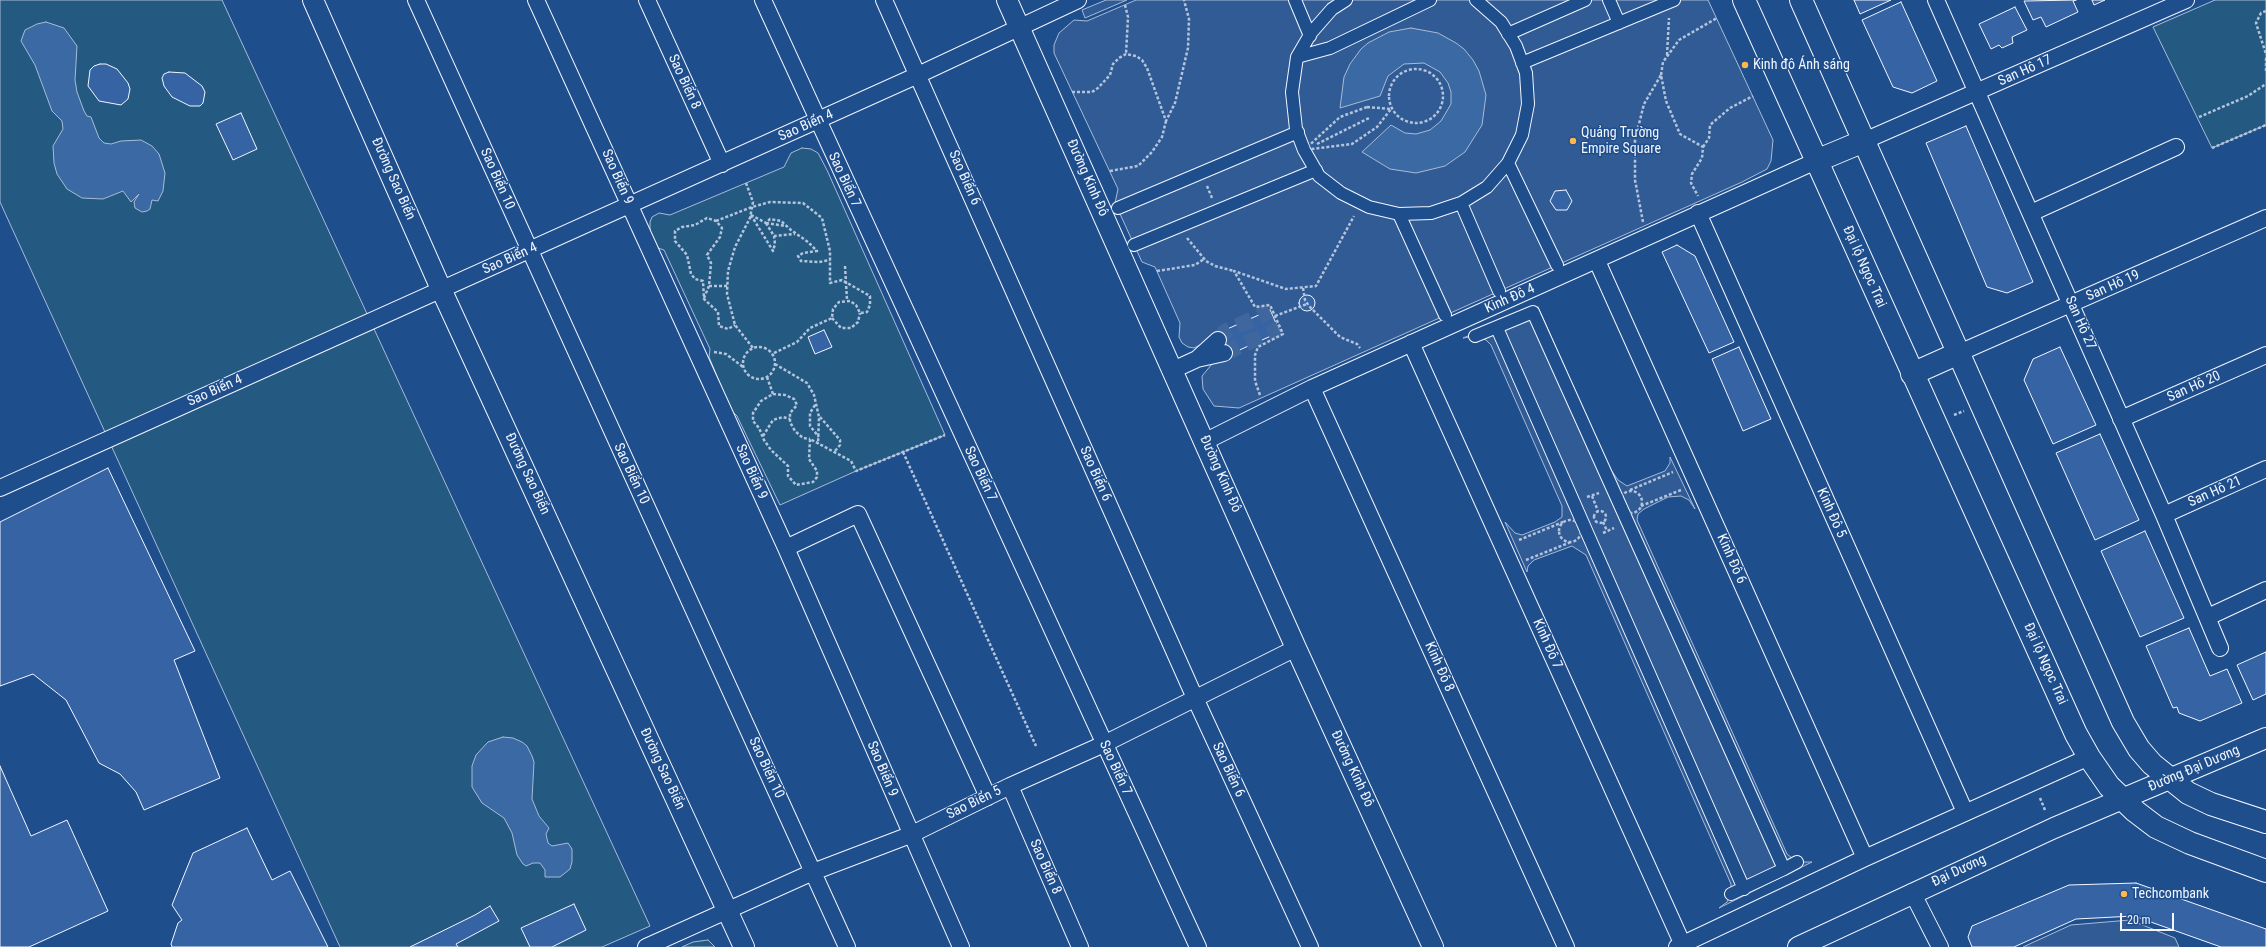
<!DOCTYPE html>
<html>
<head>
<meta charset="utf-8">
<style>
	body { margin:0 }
	#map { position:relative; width:2266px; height:947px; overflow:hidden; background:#1f4e8c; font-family:"Roboto Condensed",sans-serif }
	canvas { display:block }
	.scale { position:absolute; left:2120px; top:913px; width:54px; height:18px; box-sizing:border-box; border:2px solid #f2f6ff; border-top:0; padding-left:5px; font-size:12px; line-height:14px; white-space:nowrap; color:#f2f6ff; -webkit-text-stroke:3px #1f4e8c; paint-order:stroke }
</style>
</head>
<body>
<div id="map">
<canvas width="2266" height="947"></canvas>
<div class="scale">20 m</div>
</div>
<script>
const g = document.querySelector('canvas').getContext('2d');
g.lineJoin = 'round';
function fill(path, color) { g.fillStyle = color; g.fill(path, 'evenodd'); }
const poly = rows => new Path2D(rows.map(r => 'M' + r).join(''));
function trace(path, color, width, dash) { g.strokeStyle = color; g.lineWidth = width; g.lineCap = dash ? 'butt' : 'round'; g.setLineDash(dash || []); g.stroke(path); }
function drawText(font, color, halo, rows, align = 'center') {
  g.font = font + ' "Roboto Condensed",sans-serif'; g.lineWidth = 3; g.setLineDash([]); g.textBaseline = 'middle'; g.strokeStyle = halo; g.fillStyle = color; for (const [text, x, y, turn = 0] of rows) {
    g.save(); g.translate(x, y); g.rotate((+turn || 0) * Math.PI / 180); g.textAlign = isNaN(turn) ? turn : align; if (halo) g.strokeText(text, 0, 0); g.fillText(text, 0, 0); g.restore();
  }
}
const green = poly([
	[0,0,222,0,650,926,602,947,340,947,0,202,0,0],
	[2215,0,2266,0,2266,125,2212,148,2153,27,2215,0],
	[802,148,811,149,818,153,827,170,945,435,856,471,780,505,737,416,731,410,709,357,710,349,664,250,658,248,650,231,650,222,652,217,659,213,670,215,784,167,791,153,802,148],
	[708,940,715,947,682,947,693,942,708,940]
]);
fill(green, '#245a82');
trace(green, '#a8bbd7', 1);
const parking = poly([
	[1106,0,1127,0,1085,18,1082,10,1106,0],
	[1136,0,1708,0,1773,140,1771,161,1767,169,1742,182,1239,408,1214,406,1203,389,1202,376,1212,364,1224,359,1214,338,1194,348,1188,347,1182,343,1179,337,1180,323,1155,267,1142,262,1115,203,1118,189,1054,53,1054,45,1059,33,1074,20,1087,21,1136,0],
	[1538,307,1609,467,1618,480,1627,486,1665,471,1670,463,1670,457,1695,509,1689,500,1681,496,1668,497,1644,509,1638,514,1637,520,1787,854,1797,862,1812,862,1719,908,1727,902,1731,894,1731,884,1586,555,1572,546,1534,560,1528,566,1527,572,1505,522,1515,533,1522,535,1555,522,1562,517,1562,506,1491,345,1486,340,1475,336,1463,338,1538,307],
	[2130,920,2175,938,2179,947,2023,947,2071,925,2130,920]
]);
fill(parking, '#305b95');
trace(parking, '#a8bbd7', 1);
const water = poly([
	[46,22,64,28,77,46,75,80,77,92,84,111,87,116,91,117,99,138,104,143,111,144,121,141,141,140,152,146,159,154,165,173,163,191,158,201,152,200,150,209,147,211,142,212,135,208,134,202,139,194,131,202,123,191,103,199,82,198,67,189,57,174,54,163,53,146,63,129,62,121,52,111,35,65,21,41,25,30,37,24,46,22],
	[1411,28,1438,33,1456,43,1464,49,1473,60,1479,71,1486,95,1482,125,1465,152,1445,166,1416,173,1390,169,1362,152,1391,125,1405,133,1416,134,1430,130,1441,121,1451,104,1451,92,1448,83,1440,72,1424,63,1404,64,1388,76,1380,96,1340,108,1344,77,1350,64,1361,49,1368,43,1389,32,1411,28],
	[503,737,513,738,522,742,527,746,532,756,534,762,532,799,539,816,549,828,546,834,548,843,552,846,568,843,572,849,572,862,570,869,560,877,545,877,545,870,540,863,533,863,526,866,523,864,517,855,512,833,504,818,482,803,472,787,472,766,476,755,488,742,503,737]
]);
fill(water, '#3b69a3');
trace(water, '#a8bbd7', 1);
const building = poly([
	[1854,0,1891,0,1860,14,1854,0],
	[2076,0,2073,1,2078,12,2046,27,2041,17,2033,20,2024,1,2076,0],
	[2092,0,2105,0,2094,5,2092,0],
	[1901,2,1937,81,1912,93,1893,87,1862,20,1901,2],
	[2015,7,2027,30,2012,37,2013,43,2002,48,1999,45,1991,49,1979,24,2015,7],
	[100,64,106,64,117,69,128,83,130,89,128,99,121,105,99,101,88,86,90,70,94,66,100,64],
	[169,72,185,73,202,86,205,92,203,103,200,106,190,106,172,97,164,86,162,78,164,74,169,72],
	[241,113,257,149,233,160,216,124,241,113],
	[1966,126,2033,282,2007,293,1987,287,1926,143,1966,126],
	[1566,190,1572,201,1567,210,1556,210,1550,201,1555,191,1566,190],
	[1677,245,1695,256,1734,342,1709,353,1662,252,1677,245],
	'1299 303a8 8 0 1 1 16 0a8 8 0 1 1-16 0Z',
	[1270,310,1280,332,1226,356,1216,334,1270,310],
	[824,330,832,347,815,354,808,337,824,330],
	[1739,347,1771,419,1743,431,1712,359,1739,347],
	[2060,347,2096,425,2053,444,2024,380,2033,359,2060,347],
	[2100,434,2139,520,2095,540,2056,453,2100,434],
	[108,468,195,651,174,660,220,778,144,810,136,792,120,774,99,763,66,700,33,674,0,686,0,522,108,468],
	[2145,531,2184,618,2140,637,2101,551,2145,531],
	[2189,628,2210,676,2227,669,2242,703,2200,721,2179,713,2177,707,2173,708,2146,646,2189,628],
	[2266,652,2266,694,2253,700,2237,665,2266,652],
	[0,766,31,836,67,820,108,911,29,947,0,947,0,766],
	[247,828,272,880,290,871,328,947,172,947,171,944,178,923,182,920,172,905,193,853,247,828],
	[2136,883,2266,929,2266,947,2221,947,2134,916,2076,919,2014,947,1972,947,1968,937,1972,926,2069,885,2136,883],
	[574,904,586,930,552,947,530,947,521,928,574,904],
	[490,906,499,921,456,944,458,947,410,947,475,915,490,906]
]);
fill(building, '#3563a3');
trace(building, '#f2f6ff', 1);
trace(poly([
	[1218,340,1225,332,1270,311],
	[1224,353,1279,329]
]), '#3f679d', 16, [16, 8]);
const pedestrian = poly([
	[1295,0,1310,36],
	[1346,0,1332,9,1311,33,1297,57,1292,92,1296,129,1304,150,1319,176,1341,193,1369,207,1399,214,1431,213,1461,203,1487,187,1508,163,1522,135,1528,104,1526,73,1516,46,1501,22,1476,0],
	[1609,0,1619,23],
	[1508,34,1585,0],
	[1297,57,1330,48,1430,0],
	[1522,63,1674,0],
	[1508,163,1557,265],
	[1461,203,1499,291],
	[1118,208,1298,132],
	[1399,214,1445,315],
	[1134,245,1316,170],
	[1497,328,1744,889],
	[1475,336,1533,312,1784,869,1731,894],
	[1784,869,1797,862]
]);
const minor = poly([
	[416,0,847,947],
	[536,0,786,548,961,947],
	[647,0,722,164],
	[763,0,1198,947],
	[884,0,1195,698,1310,947],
	[1936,0,2164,515,2220,648],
	[1864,141,2186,0],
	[1698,213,1965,812],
	[2031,213,2176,147],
	[1597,261,1865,858],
	[1411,343,1683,945],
	[1959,353,2266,218],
	[1197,359,1218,340],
	[1173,370,1197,359,1224,353],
	[1312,388,1566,947],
	[2121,419,2266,355],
	[1206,441,1312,388,1816,161],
	[0,488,918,75,1078,0],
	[2164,515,2266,469],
	[786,548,858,514,988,797],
	[2208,617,2266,590],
	[1010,786,1080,947],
	[1912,892,1940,947],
	[646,947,813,872,910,835,1010,786,1104,744,1296,648],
	[1677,947,1865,858,2089,757]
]);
const tertiary = poly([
	[313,0,441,289,744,947],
	[1007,0,1296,648,1433,947],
	[1798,947,2054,828,2266,738]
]);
const secondary = poly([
	[1744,0,2076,734,2089,757,2109,786,2135,811,2156,827,2190,843,2266,871],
	[1801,0,2123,722,2139,749,2152,764,2188,793,2211,804,2266,822],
	[1816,161,1864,141],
	[1912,374,1959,353]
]);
trace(pedestrian, '#f2f6ff', 14);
trace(minor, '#f2f6ff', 18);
trace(tertiary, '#f2f6ff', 22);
trace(secondary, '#f2f6ff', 24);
trace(poly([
	[1125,5,1128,17,1126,54],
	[2266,11,2261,13,2256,23,2266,54],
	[1667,55,1669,18],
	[2266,58,2266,71],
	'1389 96a27 27 0 1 1 54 0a27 27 0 1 1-54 0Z',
	[1661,75,1663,62,1679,40,1717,18],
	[1072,92,1092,92,1098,88,1110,75,1113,64,1119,58,1126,54,1136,56,1142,60,1147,68,1166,121,1175,103,1188,48,1189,19,1184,0],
	[1367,107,1391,109,1377,127,1352,144,1304,150,1340,117,1367,107],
	[2199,117,2248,96,2266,84],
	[1317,144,1369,118],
	[1703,147,1709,138,1710,125,1730,108,1753,96],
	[2212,148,2266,125],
	[1110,171,1138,166,1152,152,1162,137,1166,121],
	[746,183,753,202,750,218,735,247,728,271,727,294,735,325,753,348],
	[1207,186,1212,198],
	[751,215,766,223,770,219,781,221,791,230,808,242,817,251,803,253,798,256,801,261,819,262,830,260],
	[751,215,773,251,775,244,774,236],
	[716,221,752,207,770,202,803,203,822,218,830,251,830,283,842,280,870,296,870,305,867,312,860,313,856,305,850,301,839,302,833,309,832,318,810,328,797,342,772,354],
	[1643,222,1635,180,1635,140,1644,104,1661,75,1666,101,1680,134,1703,147,1702,158,1692,174,1691,183,1698,196],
	[766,223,774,236,795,234],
	[766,223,786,226],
	[1187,238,1206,261,1215,266,1234,271],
	[845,266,847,300],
	[1157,271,1195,265,1204,259],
	[727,286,709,286,711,263,707,255,720,237,722,228,716,221,707,218,695,225,682,227,675,231,675,241,687,255,691,274,695,279,703,281,704,299,718,312,719,326,728,329,735,325],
	[1303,288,1305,300,1309,306,1340,337,1357,344,1360,348],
	[704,298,709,286],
	[1275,316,1307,304],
	[832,318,841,328,851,328,858,322,860,313],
	'743 363a16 16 0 1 1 32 0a16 16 0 1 1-32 0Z',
	[714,352,726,354,743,367],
	[775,364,807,383,814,395,819,417,818,444],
	[767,377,773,394,761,401,753,413,753,421,759,428,764,440,771,450,788,466,788,476,796,485,813,482,817,477,817,471,809,459,810,439,851,461,856,471,945,435],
	[773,394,785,395,794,399,797,405,790,413,790,422,795,431,803,438,810,439],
	[1260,395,1255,381,1255,355,1258,347,1283,334,1270,305,1255,307,1234,271,1286,289,1316,286,1354,216],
	[815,405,810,413,810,426,819,437],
	[1954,415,1964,411],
	[820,417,840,440,840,445,835,451],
	[763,436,773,420,783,417,790,419],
	[903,452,1036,746],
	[1630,490,1673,472],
	'1620 502a11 11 0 1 1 22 0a11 11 0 1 1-22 0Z',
	[1592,496,1598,511],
	[1587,497,1599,493],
	[1641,506,1681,490],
	'1594 517a6 6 0 1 1 12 0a6 6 0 1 1-12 0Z',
	'1559 531a11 11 0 1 1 22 0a11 11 0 1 1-22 0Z',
	[1603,522,1607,531],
	[1603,533,1614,528],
	[1519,540,1563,522],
	[1526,560,1571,542],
	[2040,798,2045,810]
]), '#b3c4dc', 2.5, [3, 2]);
trace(pedestrian, '#1f4e8c', 12);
trace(minor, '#1f4e8c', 16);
trace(tertiary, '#1f4e8c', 20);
trace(secondary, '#1f4e8c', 22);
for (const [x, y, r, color] of [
	[1745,65,4,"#ffb74d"],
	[1573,141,4,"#ffb74d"],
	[2124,894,4,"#ffb74d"]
]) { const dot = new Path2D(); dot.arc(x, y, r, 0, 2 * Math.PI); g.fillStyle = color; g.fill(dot); trace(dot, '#1f4e8c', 1.5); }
drawText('14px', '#f2f6ff', '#1f4e8c', [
	["Kinh đô Ánh sáng",1753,65],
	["Quảng Trường",1581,133],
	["Empire Square",1581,149],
	["Techcombank",2132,894]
], 'left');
drawText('14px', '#f2f6ff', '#1f4e8c', [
	["San Hô 17",2025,71,-24],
	["Sao Biển 8",684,82,65],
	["Sao Biển 4",806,126,-24],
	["Sao Biển 9",617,177,66],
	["Sao Biển 6",964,178,66],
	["Đường Kinh Đô",1087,178,66],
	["Đường Sao Biển",393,179,66],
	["Sao Biển 10",497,179,66],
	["Sao Biển 7",844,180,65],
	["Sao Biển 4",510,259,-24],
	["Đại lộ Ngọc Trai",1864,267,66],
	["San Hô 19",2113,286,-24],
	["Kinh Đô 4",1510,299,-24],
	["San Hô 27",2080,323,66],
	["San Hô 20",2194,387,-24],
	["Sao Biển 4",215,391,-24],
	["Sao Biển 9",751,472,66],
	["Đường Sao Biển",527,474,65],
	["Sao Biển 10",631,474,65],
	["Sao Biển 7",980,474,65],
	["Sao Biển 6",1095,474,66],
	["Đường Kinh Đô",1220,474,66],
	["San Hô 21",2215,492,-24],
	["Kinh Đô 5",1831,513,66],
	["Kinh Đô 6",1731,559,66],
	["Kinh Đô 7",1547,644,66],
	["Đại lộ Ngọc Trai",2045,664,66],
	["Kinh Đô 8",1439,667,66],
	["Sao Biển 10",766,768,65],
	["Sao Biển 7",1115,768,65],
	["Đường Sao Biển",662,769,65],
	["Sao Biển 9",882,769,67],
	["Đường Kinh Đô",1352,769,65],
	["Đường Đại Dương",2194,769,-23],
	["Sao Biển 6",1228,770,65],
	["Sao Biển 5",974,803,-26],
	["Sao Biển 8",1045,867,66],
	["Đại Dương",1959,871,-25]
]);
</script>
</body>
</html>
